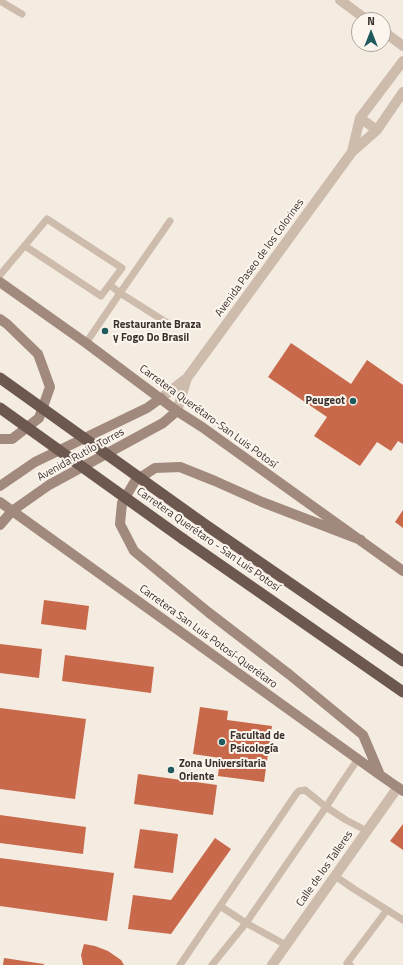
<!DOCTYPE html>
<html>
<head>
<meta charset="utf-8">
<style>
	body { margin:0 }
	#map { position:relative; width:403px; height:965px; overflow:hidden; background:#f4ebe1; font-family:"Titillium Web",sans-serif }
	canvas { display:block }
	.north { position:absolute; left:351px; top:12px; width:40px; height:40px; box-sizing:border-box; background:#fbf5ee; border:1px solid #aea6a0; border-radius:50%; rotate:0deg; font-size:11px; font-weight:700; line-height:16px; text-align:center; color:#3b302b }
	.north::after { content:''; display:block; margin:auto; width:14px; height:18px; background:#1f5a5e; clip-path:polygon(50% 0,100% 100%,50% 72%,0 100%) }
</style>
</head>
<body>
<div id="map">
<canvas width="403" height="965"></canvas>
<div class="north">N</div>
</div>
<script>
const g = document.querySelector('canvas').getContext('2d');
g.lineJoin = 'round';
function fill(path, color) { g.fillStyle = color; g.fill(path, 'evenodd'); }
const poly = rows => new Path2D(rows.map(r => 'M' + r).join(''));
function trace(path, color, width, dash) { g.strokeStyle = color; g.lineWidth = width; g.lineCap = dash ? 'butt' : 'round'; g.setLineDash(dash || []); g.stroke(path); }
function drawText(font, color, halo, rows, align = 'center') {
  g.font = font + ' "Titillium Web",sans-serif'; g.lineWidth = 4; g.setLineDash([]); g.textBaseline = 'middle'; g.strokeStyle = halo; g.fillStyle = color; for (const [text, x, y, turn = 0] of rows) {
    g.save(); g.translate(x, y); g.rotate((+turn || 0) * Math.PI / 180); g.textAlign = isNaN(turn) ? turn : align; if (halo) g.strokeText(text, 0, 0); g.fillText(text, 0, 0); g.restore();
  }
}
fill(poly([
	[291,343,351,384,367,360,403,385,403,444,398,441,391,451,377,442,360,466,314,436,327,417,268,377],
	[403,510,403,528,395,522],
	[44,600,89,606,86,630,41,624],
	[0,644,42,649,39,678,0,673],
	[65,655,154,667,151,693,62,681],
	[200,707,228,711,227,720,272,726,264,782,218,776,220,758,193,754],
	[0,708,86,719,75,799,0,789],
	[138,774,217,785,213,815,134,804],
	[0,815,86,827,83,854,0,843],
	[403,824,403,850,390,841],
	[140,829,178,834,173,873,134,868],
	[215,838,231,849,171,934,128,929,133,895,171,900],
	[0,858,114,873,107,921,0,906],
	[84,944,95,946,108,951,121,960,124,965,83,965,81,955],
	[4,958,44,964,44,965,3,965]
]), '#c8694b');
trace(poly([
	[0,1,22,14],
	[0,275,47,219,122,268,101,296,25,246],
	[110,285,120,293,170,221],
	[86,343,120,293,169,324],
	[358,759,343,781,326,807,346,820,367,831],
	[335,876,354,889,403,920],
	[220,906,246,923,286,945],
	[180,965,296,794,299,791,305,790,326,807,246,923,212,965],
	[350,965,347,963,387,910]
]), '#cdbbac', 7);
trace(poly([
	[340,0,367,20],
	[383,31,403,46],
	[272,965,398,787]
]), '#cdbbac', 10);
trace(poly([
	[360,118,377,130],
	[352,152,360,118,403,61],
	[161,398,187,378,352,152,377,130,403,92],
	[177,411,187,378]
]), '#cdbbac', 10);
trace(poly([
	[0,282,86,343,177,411,202,427,403,571],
	[0,319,7,324,38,354,50,387,39,418,12,439,0,439],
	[0,486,35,462,147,408,161,398],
	[0,502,380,775,403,791],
	[0,525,12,511,49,485,163,423,177,411],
	[361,540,262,502,215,481,180,467,155,468,135,481,122,503,120,524,134,551,208,612,290,675,363,735,380,775]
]), '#a18a7d', 10);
trace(poly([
	[200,521,403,661],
	[183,539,403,692]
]), '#6c584f', 11);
trace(poly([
	[0,378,200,521],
	[0,408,183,539]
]), '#6c584f', 11);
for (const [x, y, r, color] of [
	[105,331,4,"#1f5a5e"],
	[353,401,4,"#1f5a5e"],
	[222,742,4,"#1f5a5e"],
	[171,770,4,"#1f5a5e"]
]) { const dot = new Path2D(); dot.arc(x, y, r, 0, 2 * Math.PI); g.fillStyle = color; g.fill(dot); trace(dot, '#fbf5ee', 1.5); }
drawText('11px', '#3b302b', '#fbf5ee', [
	["Avenida Paseo de los Colorines",260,258,-54],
	["Carretera Querétaro-San Luis Potosí",208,417,36],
	["Avenida Rutilo Torres",81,455,-29],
	["Carretera Querétaro - San Luis Potosí",208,540,35],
	["Carretera San Luis Potosí-Querétaro",208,637,36],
	["Calle de los Talleres",325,869,-55]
]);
drawText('bold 11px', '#3b302b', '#fbf5ee', [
	["Restaurante Braza",113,325],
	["y Fogo Do Brasil",113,338],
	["Peugeot",345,401,"right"],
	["Facultad de",230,736],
	["Psicología",230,749],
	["Zona Universitaria",179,764],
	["Oriente",179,777]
], 'left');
</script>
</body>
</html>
